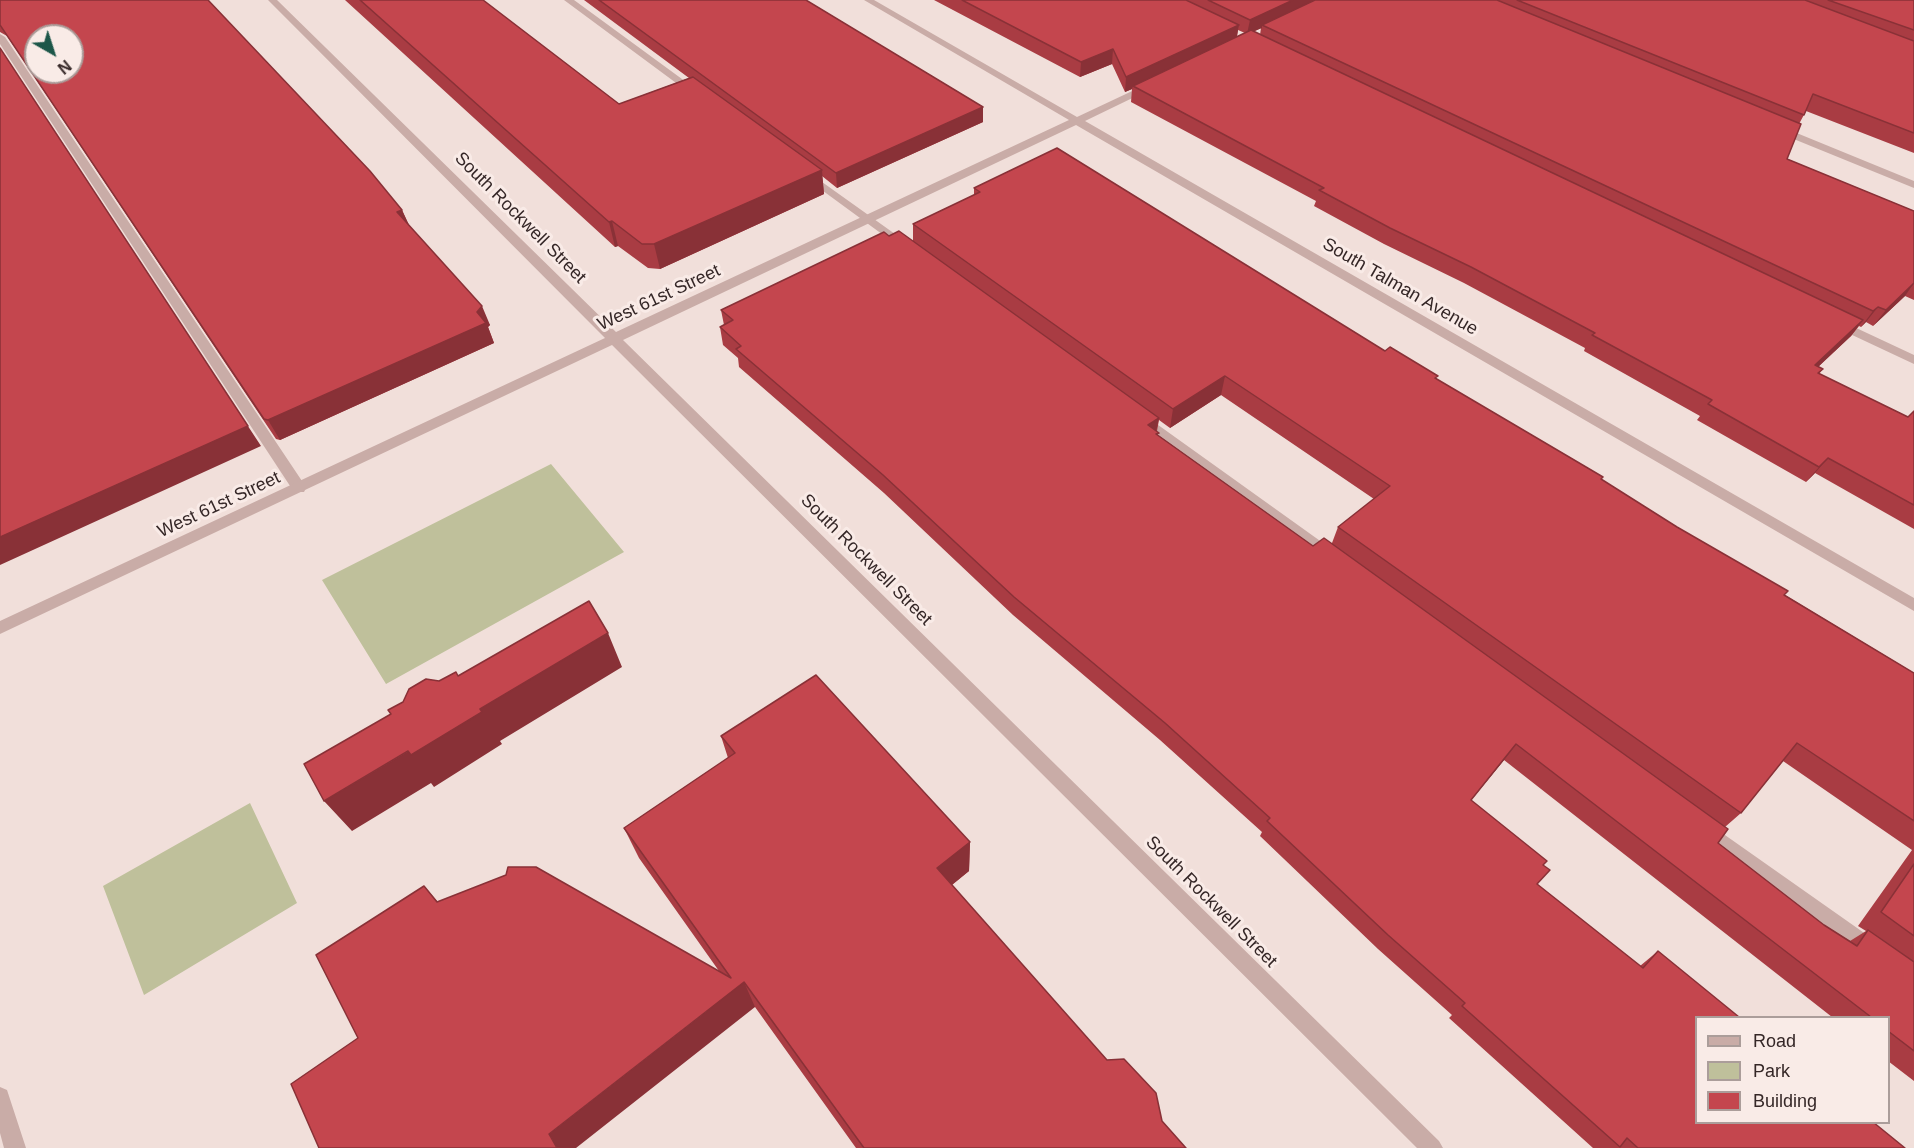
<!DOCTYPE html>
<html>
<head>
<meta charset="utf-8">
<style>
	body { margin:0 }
	#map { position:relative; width:1914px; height:1148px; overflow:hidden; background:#f1dfda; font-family:Helvetica,sans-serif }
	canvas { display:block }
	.legend { position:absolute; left:1695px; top:1016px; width:195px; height:108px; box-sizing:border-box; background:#f9ebe7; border:2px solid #ab9d9a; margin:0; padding:8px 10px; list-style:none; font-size:18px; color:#352727 }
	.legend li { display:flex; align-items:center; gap:12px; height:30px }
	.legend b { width:30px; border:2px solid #ab9d9a }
	.north { position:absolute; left:24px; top:24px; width:60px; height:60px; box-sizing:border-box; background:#f9ebe7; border:2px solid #ab9d9a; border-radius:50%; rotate:141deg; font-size:16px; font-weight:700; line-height:24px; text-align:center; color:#352727 }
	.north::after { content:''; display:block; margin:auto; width:21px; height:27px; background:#1d5649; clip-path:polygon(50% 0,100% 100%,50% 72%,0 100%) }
</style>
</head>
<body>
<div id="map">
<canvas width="1914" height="1148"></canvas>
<ul class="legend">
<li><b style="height:8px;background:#c9aca7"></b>Road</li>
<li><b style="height:16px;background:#bfc09b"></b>Park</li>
<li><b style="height:16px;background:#c4464e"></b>Building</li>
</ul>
<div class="north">N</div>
</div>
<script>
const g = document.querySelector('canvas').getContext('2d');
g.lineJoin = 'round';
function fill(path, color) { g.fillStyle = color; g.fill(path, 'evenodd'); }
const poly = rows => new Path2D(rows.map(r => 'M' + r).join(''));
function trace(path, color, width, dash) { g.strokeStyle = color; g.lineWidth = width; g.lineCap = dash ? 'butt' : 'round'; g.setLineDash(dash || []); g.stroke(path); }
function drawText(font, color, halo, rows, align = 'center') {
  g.font = font + ' Helvetica,sans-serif'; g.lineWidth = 6; g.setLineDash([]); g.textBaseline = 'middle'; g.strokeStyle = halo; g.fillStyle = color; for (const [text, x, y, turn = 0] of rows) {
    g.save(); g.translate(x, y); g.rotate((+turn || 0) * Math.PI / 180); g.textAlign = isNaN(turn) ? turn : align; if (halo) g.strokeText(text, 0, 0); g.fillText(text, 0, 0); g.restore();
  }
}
fill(poly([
	[551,464,624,552,386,684,322,580],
	[250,803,297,903,144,995,103,886]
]), '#bfc09b');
fill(poly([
	[564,0,574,0,697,90,697,94,691,94,564,0],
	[0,34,5,37,304,484,306,488,304,492,294,492,0,44,0,34],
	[808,172,909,244,909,248,901,248,804,177,803,175,808,172],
	[1837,319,1914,355,1914,364,1833,326,1833,320,1837,319],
	[1140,412,1337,553,1339,557,1337,561,1327,561,1135,420,1133,417,1140,412],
	[1705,821,1877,942,1879,949,1877,956,1870,958,1863,956,1699,835,1696,829,1699,823,1705,821]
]), '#c9aca7');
fill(poly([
	[268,0,277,0,616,332,1069,120,864,0,874,0,1077,117,1145,85,1151,85,1151,89,1085,121,1914,598,1914,611,1076,125,623,340,1439,1141,1443,1148,1417,1148,612,345,0,634,0,621,605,338,268,0],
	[1774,127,1782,127,1914,181,1914,188,1774,131,1774,127],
	[0,1087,7,1090,26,1148,4,1148,0,1133,0,1087]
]), '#c9aca7');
fill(poly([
	[0,0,402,210,409,226,490,325,488,327,494,343,280,440,276,439,7,36,0,32],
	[345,0,483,0,619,104,689,78,584,0,806,0,983,107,983,122,837,188,822,176,824,194,660,269,648,268,618,246,615,247],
	[934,0,1914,0,1914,153,1806,111,1799,124,1787,159,1914,211,1914,300,1905,296,1873,326,1866,322,1861,327,1859,326,1851,336,1818,367,1823,369,1819,374,1908,417,1914,411,1914,529,1815,473,1806,482,1697,420,1700,416,1584,351,1585,348,1464,283,1384,244,1314,206,1316,201,1131,102,1132,89,1125,92,1112,64,1080,77],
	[1261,28,1260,35,1253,32],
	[1238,30,1245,33,1237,37],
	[974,188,1385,351,1436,379,1601,479,1785,595,1914,673,1914,1081,1888,1061,1888,1017,1832,1017,1504,760,1471,800,1543,865,1537,884,1640,966,1658,951,1696,1017,1905,1148,1593,1148,1449,1018,1452,1015,1378,949,1260,836,1262,832,1160,740,1013,615,884,493,739,367,738,358,723,345,720,327,724,325,721,310,889,236,913,241,913,224,974,195],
	[1221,395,1374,499,1338,527,1332,543,1313,546,1158,435,1157,431,1159,420,1170,428],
	[1783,761,1912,850,1858,926,1866,931,1850,941,1824,925,1718,843,1725,827,1741,813],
	[721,736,970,842,969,871,952,885,1107,1060,1186,1148,856,1148,755,1007,358,1038,424,886,438,902,719,971,639,858,624,828,728,758]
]), '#a93c43');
fill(poly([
	[1293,0,1321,0,1262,25,1262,28,1247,34,1250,20],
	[1239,25,1236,40,1133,86,1132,89,1125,92,1126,77],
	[0,48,261,446,0,565],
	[1113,49,1112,64,1080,77,1081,62],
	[983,107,983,122,837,188,836,173],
	[822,170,824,194,660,269,654,244],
	[402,210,411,229,397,212],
	[612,221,618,246,615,247,609,222],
	[1914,283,1905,296,1873,326,1886,310],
	[482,306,490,325,488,327,494,343,280,440,268,420,477,312],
	[1878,307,1866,322,1861,327,1873,311],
	[1863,320,1851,336,1803,381,1815,365],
	[1225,376,1221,395,1170,428,1173,409],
	[1159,418,1155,437,1148,425],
	[1828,458,1815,473,1806,482,1819,467],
	[608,633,622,667,500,741,502,744,434,787,431,783,352,831,324,801],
	[1516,744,1504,760,1459,815,1471,800],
	[970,842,969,871,938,896,937,868],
	[744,982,755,1007,576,1148,557,1148,549,1134]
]), '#893137');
const building = poly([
	[0,0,208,0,370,171,402,210,397,212,482,306,477,312,486,323,268,420,264,419,0,25,0,0],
	[36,36,72,36,72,72,36,72,36,36],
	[360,0,483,0,619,104,693,77,822,170,654,244,642,244,612,221,609,222,360,0],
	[599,0,806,0,983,107,836,173,599,0],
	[962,0,1186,0,1239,25,1126,77,1113,49,1081,62,962,0],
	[1208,0,1293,0,1250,20,1208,0],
	[1315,0,1497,0,1801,124,1787,159,1914,211,1914,283,1886,310,1878,307,1873,311,1262,25,1315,0],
	[1517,0,1805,0,1914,41,1914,133,1813,94,1804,115,1517,0],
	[1828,0,1914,0,1914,30,1828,0],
	[1251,30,1863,320,1815,365,1823,369,1818,373,1908,417,1914,411,1914,505,1828,458,1819,467,1708,404,1712,400,1592,335,1595,333,1471,267,1390,228,1319,190,1324,188,1133,86,1251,30],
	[0,48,248,426,0,537,0,48],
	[1057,148,1385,351,1390,347,1438,376,1435,378,1603,477,1601,479,1677,527,1788,591,1784,595,1914,673,1914,821,1797,743,1741,813,1338,527,1390,486,1225,376,1173,409,913,224,980,192,974,188,1057,148],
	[899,231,1159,418,1148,425,1159,433,1156,434,1313,546,1324,538,1728,829,1718,843,1824,925,1857,946,1868,930,1914,962,1914,1051,1888,1031,1888,1017,1871,1017,1516,744,1471,800,1547,861,1543,865,1550,870,1537,884,1643,968,1658,951,1739,1017,1696,1017,1696,1122,1873,1122,1905,1148,1638,1148,1627,1138,1620,1147,1462,1006,1465,1003,1388,935,1267,821,1270,818,1165,723,1014,597,883,475,736,349,741,346,720,327,733,320,721,310,884,232,889,236,899,231],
	[589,601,608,633,480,709,482,712,411,755,408,751,324,801,304,764,391,714,388,710,403,702,409,689,426,679,439,681,456,672,458,676,589,601],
	[816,675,970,842,937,868,1107,1060,1124,1059,1156,1093,1162,1121,1186,1148,864,1148,744,982,549,1134,557,1148,319,1148,291,1084,358,1038,316,955,424,886,437,902,506,875,508,867,536,867,731,978,624,828,735,753,721,736,816,675],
	[1914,864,1914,936,1881,912,1914,864]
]);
fill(building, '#c4464e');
trace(building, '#893137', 1.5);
drawText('18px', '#352727', '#f9ebe7', [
	["South Rockwell Street",520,218,45],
	["South Talman Avenue",1400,287,30],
	["West 61st Street",659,298,-25],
	["West 61st Street",219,505,-25],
	["South Rockwell Street",866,560,45],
	["South Rockwell Street",1211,902,45]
]);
</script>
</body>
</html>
